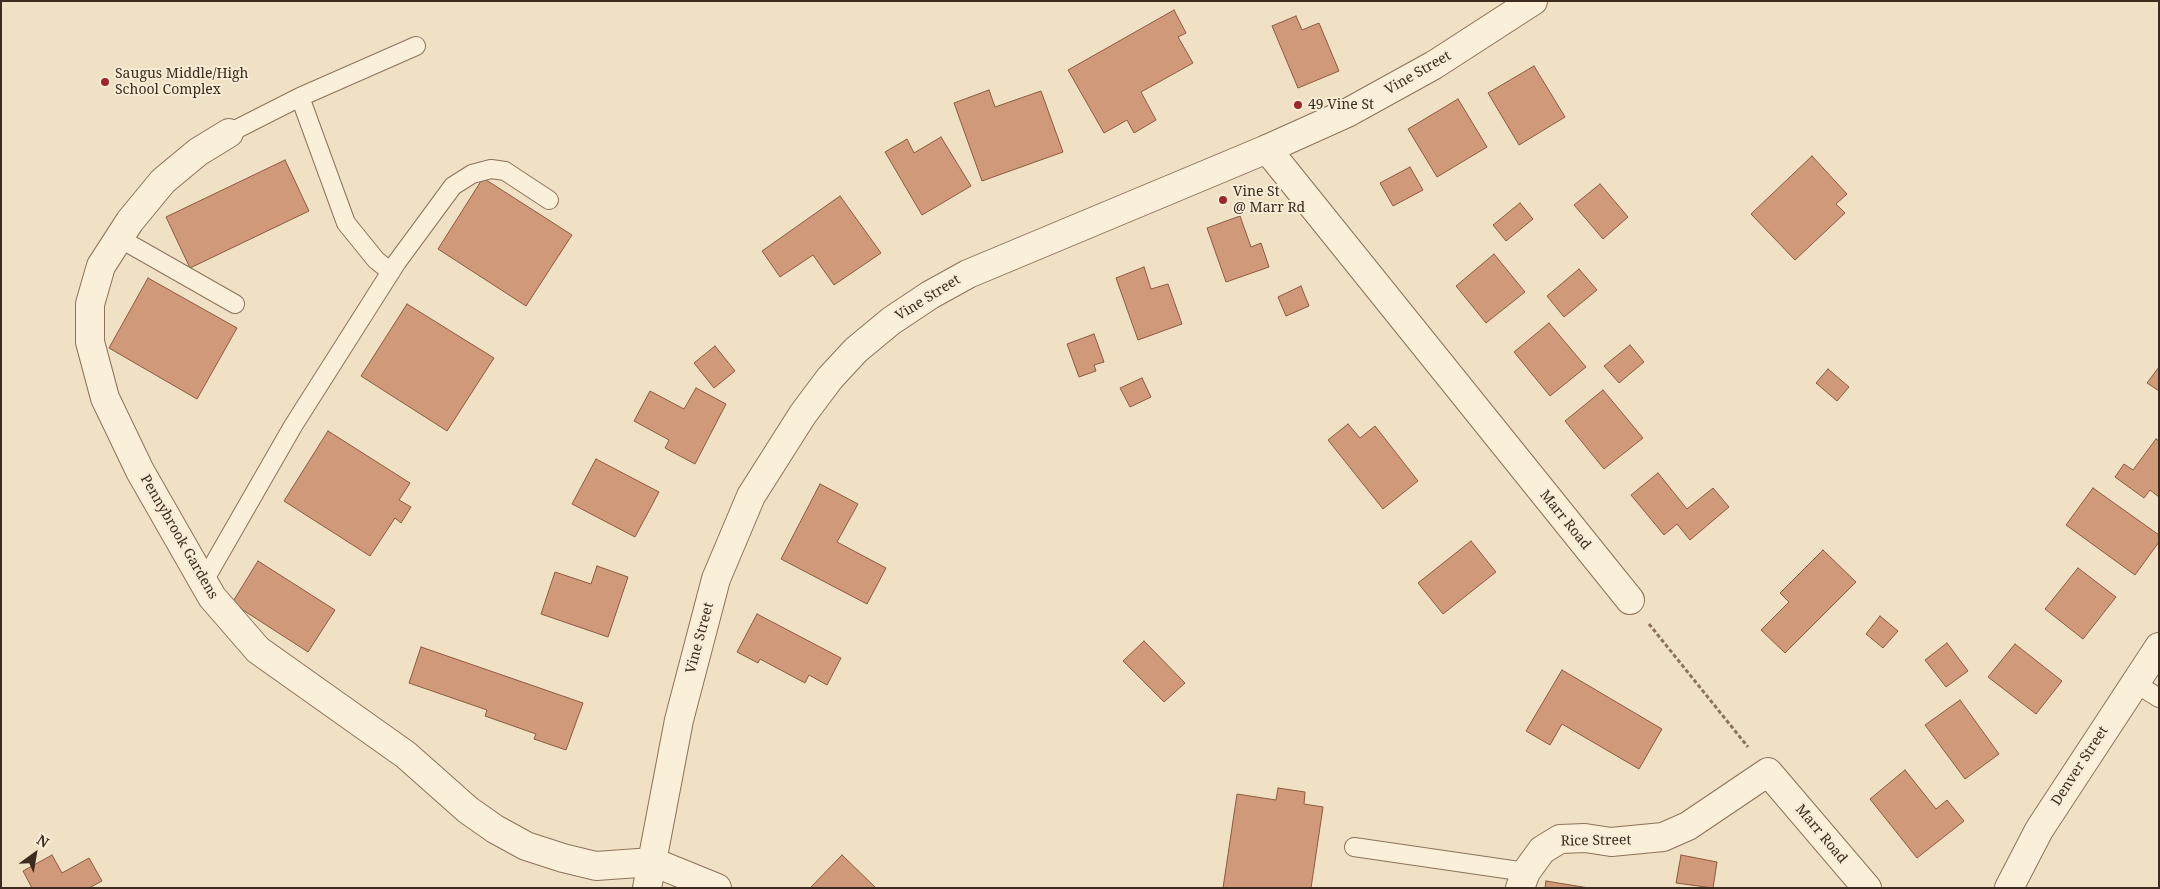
<!DOCTYPE html>
<html>
<head>
<meta charset="utf-8">
<style>
	body { margin:0 }
	#map { position:relative; width:2160px; height:889px; overflow:hidden; background:#f0e1c5; font-family:"Noto Serif",serif }
	canvas { display:block }
	.frame { position:absolute; inset:0; border:2px solid #3c2b1e; pointer-events:none }
	.north { position:absolute; left:10px; top:829px; width:50px; height:50px; -webkit-text-stroke:4px #f7ecd5; paint-order:stroke; rotate:32deg; font-size:14px; font-weight:700; line-height:20px; text-align:center; color:#3c2b1e }
	.north::after { content:''; display:block; margin:auto; width:18px; height:22px; background:#3c2b1e; clip-path:polygon(50% 0,100% 100%,50% 72%,0 100%) }
</style>
</head>
<body>
<div id="map">
<canvas width="2160" height="889"></canvas>
<div class="frame"></div>
<div class="north">N</div>
</div>
<script>
const g = document.querySelector('canvas').getContext('2d');
g.lineJoin = 'round';
function fill(path, color) { g.fillStyle = color; g.fill(path, 'evenodd'); }
const poly = rows => new Path2D(rows.map(r => 'M' + r).join(''));
function trace(path, color, width, dash) { g.strokeStyle = color; g.lineWidth = width; g.lineCap = dash ? 'butt' : 'round'; g.setLineDash(dash || []); g.stroke(path); }
function drawText(font, color, halo, rows, align = 'center') {
  g.font = font + ' "Noto Serif",serif'; g.lineWidth = 4; g.setLineDash([]); g.textBaseline = 'middle'; g.strokeStyle = halo; g.fillStyle = color; for (const [text, x, y, turn = 0] of rows) {
    g.save(); g.translate(x, y); g.rotate((+turn || 0) * Math.PI / 180); g.textAlign = isNaN(turn) ? turn : align; if (halo) g.strokeText(text, 0, 0); g.fillText(text, 0, 0); g.restore();
  }
}
const building = poly([
	[1174,10,1186,33,1178,37,1193,63,1141,92,1156,120,1134,133,1127,120,1104,133,1068,70,1174,10],
	[1296,16,1302,30,1319,23,1339,71,1298,88,1272,26,1296,16],
	[1534,66,1565,117,1519,145,1488,93,1534,66],
	[989,90,995,107,1041,91,1063,152,982,181,954,103,989,90],
	[1458,99,1487,147,1437,177,1408,129,1458,99],
	[941,137,971,186,922,215,885,152,907,139,914,153,941,137],
	[1812,156,1847,194,1836,204,1845,213,1795,260,1751,214,1812,156],
	[285,160,309,211,190,268,166,217,285,160],
	[1410,167,1423,190,1393,206,1380,183,1410,167],
	[483,178,572,235,526,306,438,249,483,178],
	[1600,184,1628,217,1603,239,1574,205,1600,184],
	[840,196,881,253,834,285,813,255,780,277,762,251,840,196],
	[1520,203,1533,219,1506,241,1493,225,1520,203],
	[1240,216,1251,247,1261,243,1269,267,1226,282,1207,228,1240,216],
	[1494,254,1525,292,1486,323,1456,286,1494,254],
	[1144,267,1151,289,1168,284,1182,324,1138,340,1116,278,1144,267],
	[1579,269,1597,290,1564,317,1547,296,1579,269],
	[148,278,237,328,197,399,109,348,148,278],
	[1301,286,1309,306,1286,316,1278,297,1301,286],
	[407,304,494,358,447,431,361,376,407,304],
	[1549,323,1586,367,1550,396,1514,352,1549,323],
	[1094,334,1104,362,1094,365,1096,371,1079,377,1067,344,1094,334],
	[1630,345,1644,362,1619,383,1604,366,1630,345],
	[715,346,735,371,714,388,694,363,715,346],
	[2159,367,2159,391,2147,383,2159,367],
	[1828,369,1849,387,1837,401,1816,383,1828,369],
	[1142,378,1151,397,1130,407,1120,388,1142,378],
	[696,388,726,404,695,464,665,448,669,440,634,421,650,391,684,409,696,388],
	[1603,390,1643,438,1604,469,1565,421,1603,390],
	[1348,424,1360,438,1375,426,1418,481,1383,509,1328,440,1348,424],
	[328,431,410,483,399,500,411,507,401,523,395,518,370,556,284,501,328,431],
	[2156,439,2159,441,2159,497,2150,490,2144,498,2115,477,2124,464,2133,470,2156,439],
	[596,459,659,492,635,537,572,504,596,459],
	[1658,473,1687,509,1713,488,1729,507,1690,540,1677,524,1664,535,1631,495,1658,473],
	[820,484,858,504,837,542,886,568,867,604,781,559,820,484],
	[2093,488,2159,535,2159,542,2135,575,2066,525,2093,488],
	[1471,541,1496,572,1443,614,1418,583,1471,541],
	[1823,550,1856,582,1785,653,1761,630,1789,602,1780,593,1823,550],
	[258,561,335,610,308,652,232,603,258,561],
	[597,566,628,577,608,637,541,614,555,572,591,584,597,566],
	[2078,568,2116,597,2083,639,2045,609,2078,568],
	[757,614,841,658,827,685,809,675,805,683,760,659,758,663,737,652,757,614],
	[1880,616,1898,631,1883,648,1866,634,1880,616],
	[1144,641,1185,683,1164,702,1123,661,1144,641],
	[1947,643,1968,671,1946,687,1925,660,1947,643],
	[2015,644,2062,681,2036,714,1988,677,2015,644],
	[421,647,583,703,566,750,534,739,536,734,485,716,487,710,409,683,421,647],
	[1562,670,1662,729,1639,769,1562,724,1550,745,1526,731,1562,670],
	[1960,700,1999,754,1965,779,1925,725,1960,700],
	[1905,770,1936,809,1947,800,1964,821,1917,858,1870,799,1905,770],
	[1278,788,1305,792,1304,804,1323,807,1311,888,1223,888,1237,794,1276,800,1278,788],
	[52,855,62,873,89,858,102,881,89,888,32,888,23,871,52,855],
	[842,855,876,888,810,888,842,855],
	[1681,855,1717,862,1713,888,1676,883,1681,855],
	[1546,881,1589,888,1545,888,1546,881]
]);
fill(building, '#d09979');
trace(building, '#8c5a3e', 1);
const service = poly([
	[300,97,346,223,376,260,391,272],
	[229,133,300,97,416,46],
	[119,238,235,304],
	[204,581,293,426,397,262,453,186,472,174,491,169,505,171,549,200],
	[2135,683,2159,698],
	[1354,847,1526,872]
]);
const minor = poly([
	[229,133,198,152,163,181,130,221,101,266,90,304,90,342,105,398,140,471,212,597,258,650,406,755,468,810,495,829,526,846,563,858,596,866,653,862,717,888],
	[1267,149,1630,600],
	[1520,888,1526,872,1542,850,1560,839,1585,838,1611,842,1663,837,1688,826,1768,772,1867,888],
	[2009,888,2039,830,2159,647]
]);
const tertiary = poly([
	[647,888,679,720,716,579,751,496,803,414,830,378,856,350,891,321,930,295,968,274,1267,149,1347,113,1434,65,1533,1]
]);
trace(service, '#8c725a', 20);
trace(minor, '#8c725a', 30);
trace(tertiary, '#8c725a', 30);
trace(poly([
	[1649,624,1748,747]
]), '#8c725a', 3, [4, 2.5]);
trace(service, '#faefd9', 18);
trace(minor, '#faefd9', 28);
trace(tertiary, '#faefd9', 28);
for (const [x, y, r, color] of [
	[105,82,5,"#9e272d"],
	[1298,105,5,"#9e272d"],
	[1223,200,5,"#9e272d"]
]) { const dot = new Path2D(); dot.arc(x, y, r, 0, 2 * Math.PI); g.fillStyle = color; g.fill(dot); trace(dot, '#f7ecd5', 2); }
drawText('14px', '#3c2b1e', '#f7ecd5', [
	["Vine Street",1418,73,-30],
	["Vine Street",928,298,-32],
	["Marr Road",1565,520,51],
	["Pennybrook Gardens",179,537,60],
	["Vine Street",700,638,-75],
	["Denver Street",2080,766,-57],
	["Marr Road",1821,834,50],
	["Rice Street",1596,841,-1]
]);
drawText('14px', '#3c2b1e', '#f7ecd5', [
	["Saugus Middle/High",115,74],
	["School Complex",115,90],
	["49 Vine St",1308,105],
	["Vine St",1233,192],
	["@ Marr Rd",1233,208]
], 'left');
</script>
</body>
</html>
